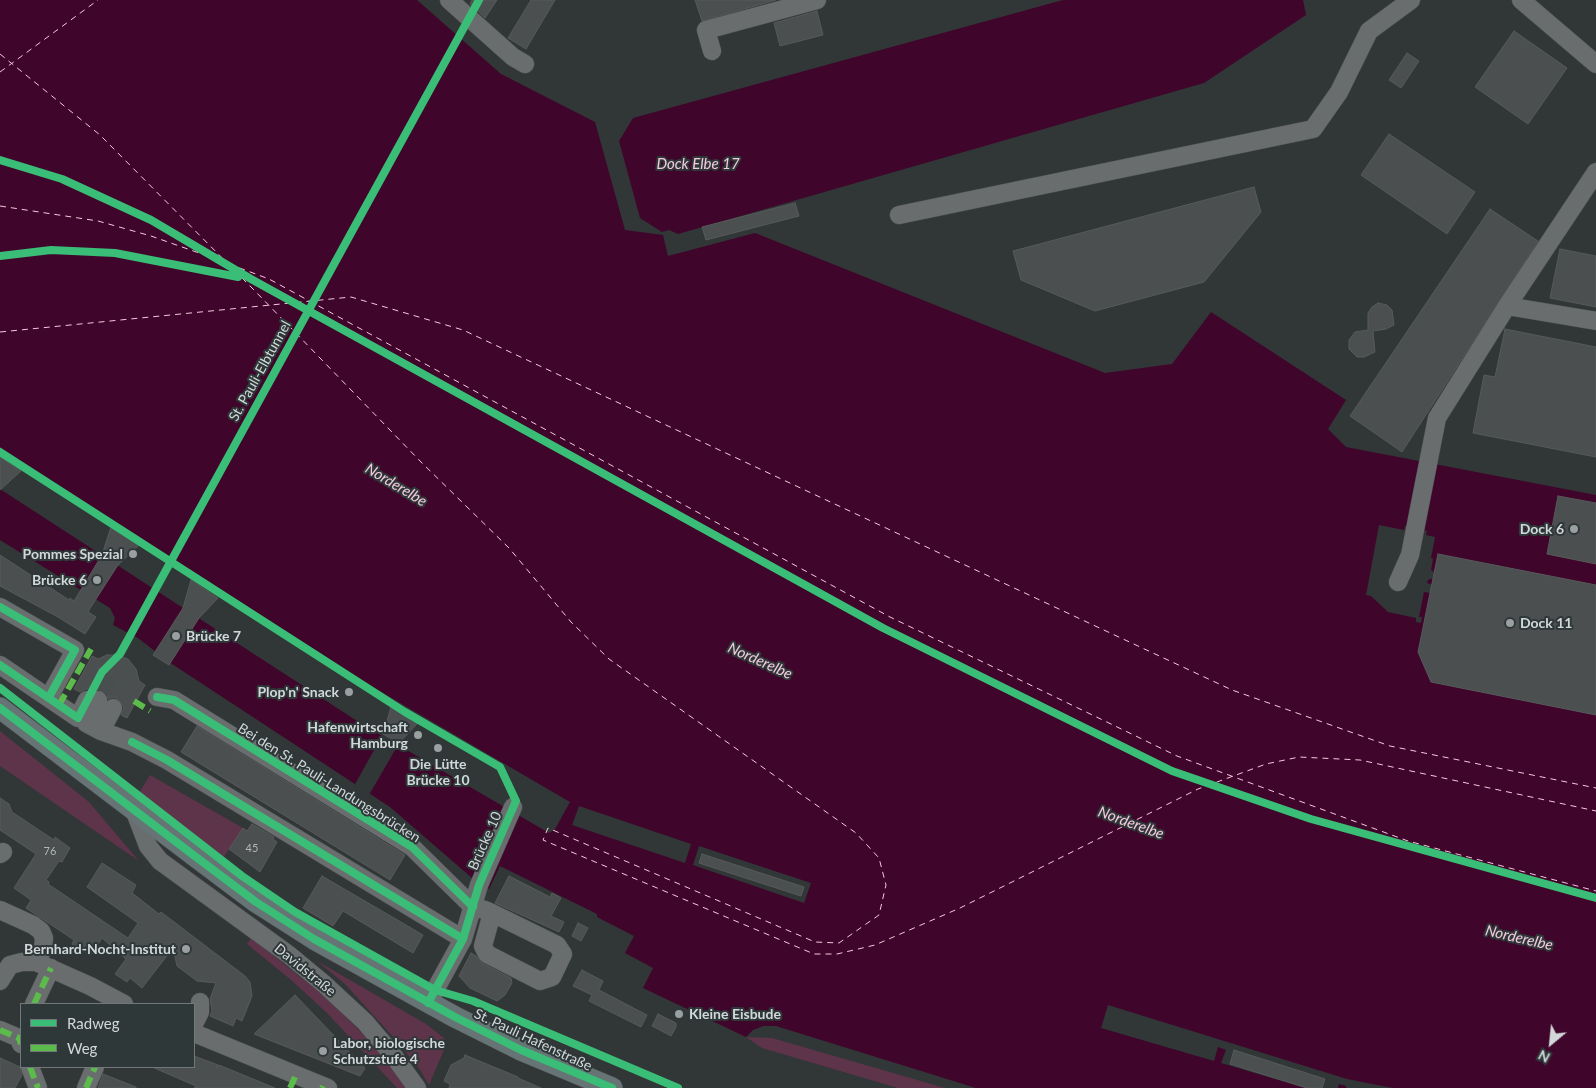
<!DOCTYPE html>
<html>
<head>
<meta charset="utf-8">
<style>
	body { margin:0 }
	#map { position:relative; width:1596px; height:1088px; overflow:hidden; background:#313637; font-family:Lato,sans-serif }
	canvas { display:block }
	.legend { position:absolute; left:20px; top:1003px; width:175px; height:65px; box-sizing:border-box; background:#2f3839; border:1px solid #707879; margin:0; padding:6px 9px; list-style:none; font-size:15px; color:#d2d8d9 }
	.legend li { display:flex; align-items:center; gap:10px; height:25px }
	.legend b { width:25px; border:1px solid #707879 }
	.north { position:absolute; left:1526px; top:1018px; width:50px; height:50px; -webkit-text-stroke:4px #2f3839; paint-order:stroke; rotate:208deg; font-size:14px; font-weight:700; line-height:20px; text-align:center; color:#d2d8d9 }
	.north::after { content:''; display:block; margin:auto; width:18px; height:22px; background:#d2d8d9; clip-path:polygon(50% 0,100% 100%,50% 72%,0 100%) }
</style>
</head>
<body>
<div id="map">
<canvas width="1596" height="1088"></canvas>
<ul class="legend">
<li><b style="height:6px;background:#3abd76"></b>Radweg</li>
<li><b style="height:6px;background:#5cbc4b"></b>Weg</li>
</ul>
<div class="north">N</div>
</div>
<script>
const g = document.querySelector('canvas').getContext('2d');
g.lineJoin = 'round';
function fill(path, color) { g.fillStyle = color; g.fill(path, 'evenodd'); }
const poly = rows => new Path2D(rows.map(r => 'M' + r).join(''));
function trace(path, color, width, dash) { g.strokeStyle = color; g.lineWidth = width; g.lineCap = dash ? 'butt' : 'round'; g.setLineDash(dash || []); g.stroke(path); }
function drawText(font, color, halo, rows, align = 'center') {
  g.font = font + ' Lato,sans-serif'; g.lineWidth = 4; g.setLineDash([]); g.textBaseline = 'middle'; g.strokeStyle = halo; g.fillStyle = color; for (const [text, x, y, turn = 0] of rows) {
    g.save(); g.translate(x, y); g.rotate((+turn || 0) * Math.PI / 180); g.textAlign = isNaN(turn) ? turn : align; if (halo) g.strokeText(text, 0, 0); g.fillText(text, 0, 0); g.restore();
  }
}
fill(poly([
	[0,731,89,802,139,861,0,766],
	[150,775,243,828,224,857,139,793],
	[251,938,323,995,369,1040,401,1079,406,1088,397,1088,327,1013,291,980,247,944],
	[317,961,426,1024,444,1038,446,1045,429,1085,420,1070,395,1039,345,984],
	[746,1037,772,1038,945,1088,898,1088,762,1048]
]), '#5e344b');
fill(poly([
	[0,0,417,0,501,74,595,122,625,230,663,235,668,256,755,233,1105,373,1172,364,1211,312,1346,400,1328,429,1346,447,1596,495,1596,1088,976,1088,776,1026,763,1026,753,1030,746,1037,643,988,653,968,625,953,634,936,597,917,597,914,500,866,489,889,472,878,390,807,169,662,138,638,113,625,115,618,110,608,0,540],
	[1063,0,1303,0,1306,15,1204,83,678,234,669,230,662,232,640,218,619,141,633,118]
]), '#40052b');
fill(poly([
	[0,447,366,683,570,802,555,829,549,833,398,745,369,795,354,786,382,736,354,719,0,489],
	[1379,525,1404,530,1405,526,1427,531,1426,535,1435,537,1431,558,1433,559,1431,570,1434,572,1433,578,1428,580,1427,583,1433,585,1431,593,1424,592,1419,617,1422,617,1421,623,1416,622,1416,618,1388,612,1371,596,1366,595],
	[579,806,691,844,685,863,572,825],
	[699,846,811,883,804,903,693,865],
	[1108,1005,1347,1079,1393,1088,1346,1088,1346,1086,1339,1084,1338,1088,1305,1088,1221,1063,1226,1050,1218,1047,1214,1061,1101,1028]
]), '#313637');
trace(poly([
	[0,54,100,135,254,290,421,462,509,548,571,622,609,659,856,833,879,858,886,885,879,915,839,943,815,942,548,828,543,840,814,954,837,954,875,945,960,908,1198,789,1266,764,1299,757,1360,760,1596,811],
	[0,72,98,0],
	[0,160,62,179,151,220,230,267],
	[0,206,98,221,151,236,216,259],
	[0,256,51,250,115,253,247,279],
	[229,264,269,279,890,617,1177,756,1408,841,1596,891],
	[236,271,883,628,1172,771,1311,819,1596,898],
	[0,332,351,297,463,330,1232,690,1390,746,1596,788]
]), '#f5cade', 1, [6, 5]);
const building = poly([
	[472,0,497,0,485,18,470,4,472,0],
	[531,0,555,0,526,49,508,38,531,0],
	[695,0,776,0,702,21,695,0],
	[817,11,823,35,780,46,774,23,817,11],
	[1514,31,1567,68,1528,124,1475,87,1514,31],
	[1407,53,1419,61,1401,88,1389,80,1407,53],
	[1389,134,1475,192,1447,234,1361,175,1389,134],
	[1254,187,1261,212,1204,282,1095,311,1021,280,1013,251,1254,187],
	[795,203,799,216,706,240,702,227,795,203],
	[1490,209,1538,241,1402,452,1350,416,1490,209],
	[1560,249,1596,256,1596,307,1550,298,1560,249],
	[1378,303,1387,305,1392,310,1394,325,1386,329,1373,331,1375,352,1364,357,1357,357,1349,349,1349,340,1355,332,1368,330,1368,313,1372,307,1378,303],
	[1505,329,1596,347,1596,457,1473,433,1484,375,1495,377,1505,329],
	[0,457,21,471,0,490,0,457],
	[1558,496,1596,503,1596,564,1547,554,1558,496],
	[111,527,139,545,118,565,89,610,88,612,96,617,85,634,58,617,0,586,0,555,69,600,70,598,74,601,102,555,111,527],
	[1438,554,1596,585,1596,715,1431,682,1418,652,1438,554],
	[191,580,218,598,199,618,169,665,153,655,183,608,191,580],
	[107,655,116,655,128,659,136,669,139,681,145,685,127,718,121,715,124,707,118,699,113,697,108,699,107,694,102,690,86,689,80,692,74,689,92,656,98,659,107,655],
	[391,707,418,723,399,743,383,734,391,707],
	[197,726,405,855,390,880,181,752,197,726],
	[0,798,9,804,12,812,54,840,55,837,70,848,62,862,59,861,46,880,49,882,48,884,128,938,138,923,87,887,102,863,136,885,132,893,159,914,161,912,245,976,250,982,252,996,242,1021,236,1018,233,1026,210,1016,212,1011,210,999,216,983,197,981,177,966,173,948,142,988,130,978,127,982,115,974,126,959,102,938,91,955,72,944,74,940,26,908,31,900,14,888,36,854,0,830,0,798],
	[252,824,274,837,273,839,277,842,260,872,229,849,243,828,247,831,252,824],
	[702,854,804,887,801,896,699,863,702,854],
	[322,876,423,935,413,953,343,911,333,926,303,908,322,876],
	[509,876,550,897,552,893,561,898,551,916,564,922,559,932,495,903,509,876],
	[578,923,588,928,581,941,572,936,578,923],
	[471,953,476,956,482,963,511,978,512,983,505,995,497,1001,470,988,459,976,471,953],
	[582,970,603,981,599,990,647,1015,641,1027,589,1001,592,995,573,986,582,970],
	[295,995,365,1068,360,1076,254,1034,295,995],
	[658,1014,676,1023,676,1027,671,1036,652,1026,658,1014],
	[1234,1050,1325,1079,1322,1088,1307,1088,1230,1064,1234,1050],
	[465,1055,518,1077,518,1078,541,1088,449,1088,450,1084,444,1081,451,1065,464,1058,465,1055],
	[194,1056,218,1065,216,1068,219,1065,275,1088,194,1088,196,1086,152,1067,194,1067,194,1056],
	[0,1058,20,1067,22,1075,15,1088,0,1088,0,1058],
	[103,1074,136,1087,136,1088,98,1088,103,1074]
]);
fill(building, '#4b4f4f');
trace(building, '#565a5b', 1);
trace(poly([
	[98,679,122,692]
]), '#494e4f', 18, [18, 9]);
const minor = poly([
	[449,0,513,57,525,64],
	[1521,0,1596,64],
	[712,51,706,30,817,0],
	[899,215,1313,129,1339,92,1369,31,1411,0],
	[1507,306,1596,321],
	[1398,582,1410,555,1437,418,1507,306,1596,172],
	[0,607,75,650,49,697],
	[0,665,78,718,87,700],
	[157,697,174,700,412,847,473,907,485,910,492,913,557,945,563,954,552,977,540,981,487,954,483,946,492,913],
	[98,700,86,723,101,731,132,742,167,760,463,939],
	[101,731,113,708],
	[135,812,148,846,160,861,289,955,324,984,365,1022,393,1055,417,1088],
	[0,854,3,852],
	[0,910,33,925,41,931,44,938,43,949,36,962],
	[10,965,22,962,36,962,90,986,124,1004],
	[0,981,10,965],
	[428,1003,463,939,479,885,513,807],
	[34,1004,51,968],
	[194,1024,200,1012,200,1002],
	[0,1030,19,1038,21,1044],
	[194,1033,328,1088],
	[30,1067,38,1088],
	[86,1088,95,1067]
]);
const major = poly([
	[0,708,196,857,256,902,314,939,455,1017,521,1050,612,1088]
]);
trace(minor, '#4e5253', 19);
trace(major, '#4e5253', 22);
trace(minor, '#6a6d6e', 18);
trace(major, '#677476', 21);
trace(poly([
	[134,701,150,711],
	[59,705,91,649],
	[34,1004,51,968],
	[121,1004,121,1003],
	[0,1030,19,1038,21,1044],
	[30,1067,38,1088],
	[86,1088,95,1067],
	[290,1088,296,1075],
	[322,1088,323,1086]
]), '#5cbc4b', 6, [12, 6]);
trace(poly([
	[0,160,62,179,151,220,251,279,883,628,1172,771,1311,819,1596,898],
	[0,256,51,250,115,253,238,277],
	[0,452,405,712,500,767,516,801,479,885,463,939,428,1003],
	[0,607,75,650,49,697],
	[0,665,78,718,102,672,120,654,479,0],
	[0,688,242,876,295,912,435,990,473,1001,678,1088],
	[157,697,174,700,412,847,473,907],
	[0,708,196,857,256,902,314,939,455,1017,521,1050,612,1088],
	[132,742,167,760,463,939]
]), '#3abd76', 8);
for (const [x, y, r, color] of [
	[1574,529,5,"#9a9fa0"],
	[133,554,5,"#9a9fa0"],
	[97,580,5,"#9a9fa0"],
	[1510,623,5,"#9a9fa0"],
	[176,636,5,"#9a9fa0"],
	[349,692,5,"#9a9fa0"],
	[418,735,5,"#9a9fa0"],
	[438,748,5,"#9a9fa0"],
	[186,949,5,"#9a9fa0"],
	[679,1014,5,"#9a9fa0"],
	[323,1051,5,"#9a9fa0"]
]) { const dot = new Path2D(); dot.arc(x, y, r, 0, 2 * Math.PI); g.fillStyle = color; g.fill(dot); trace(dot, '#2f3839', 2); }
drawText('11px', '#b0b6b6', null, [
	["45",252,848],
	["76",50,851]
]);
drawText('14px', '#d2d8d9', '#2f3839', [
	["St. Pauli-Elbtunnel",260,371,-61],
	["Bei den St. Pauli-Landungsbrücken",329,783,32],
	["Brücke 10",485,841,-66],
	["Davidstraße",305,970,39],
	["St. Pauli Hafenstraße",533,1040,25]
]);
drawText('bold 14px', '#d2d8d9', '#2f3839', [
	["Dock 6",1564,529],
	["Pommes Spezial",123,554],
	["Brücke 6",87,580],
	["Dock 11",1520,623,"left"],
	["Brücke 7",186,636,"left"],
	["Plop'n' Snack",339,692],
	["Hafenwirtschaft",408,727],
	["Hamburg",408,743],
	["Die Lütte",438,764,"center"],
	["Brücke 10",438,780,"center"],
	["Bernhard-Nocht-Institut",176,949],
	["Kleine Eisbude",689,1014,"left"],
	["Labor, biologische",333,1043,"left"],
	["Schutzstufe 4",333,1059,"left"]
], 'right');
drawText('italic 15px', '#f5cade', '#2f3839', [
	["Dock Elbe 17",698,164],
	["Norderelbe",396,485,31],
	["Norderelbe",760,661,24],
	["Norderelbe",1131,823,20],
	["Norderelbe",1519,938,13]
]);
</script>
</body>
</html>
